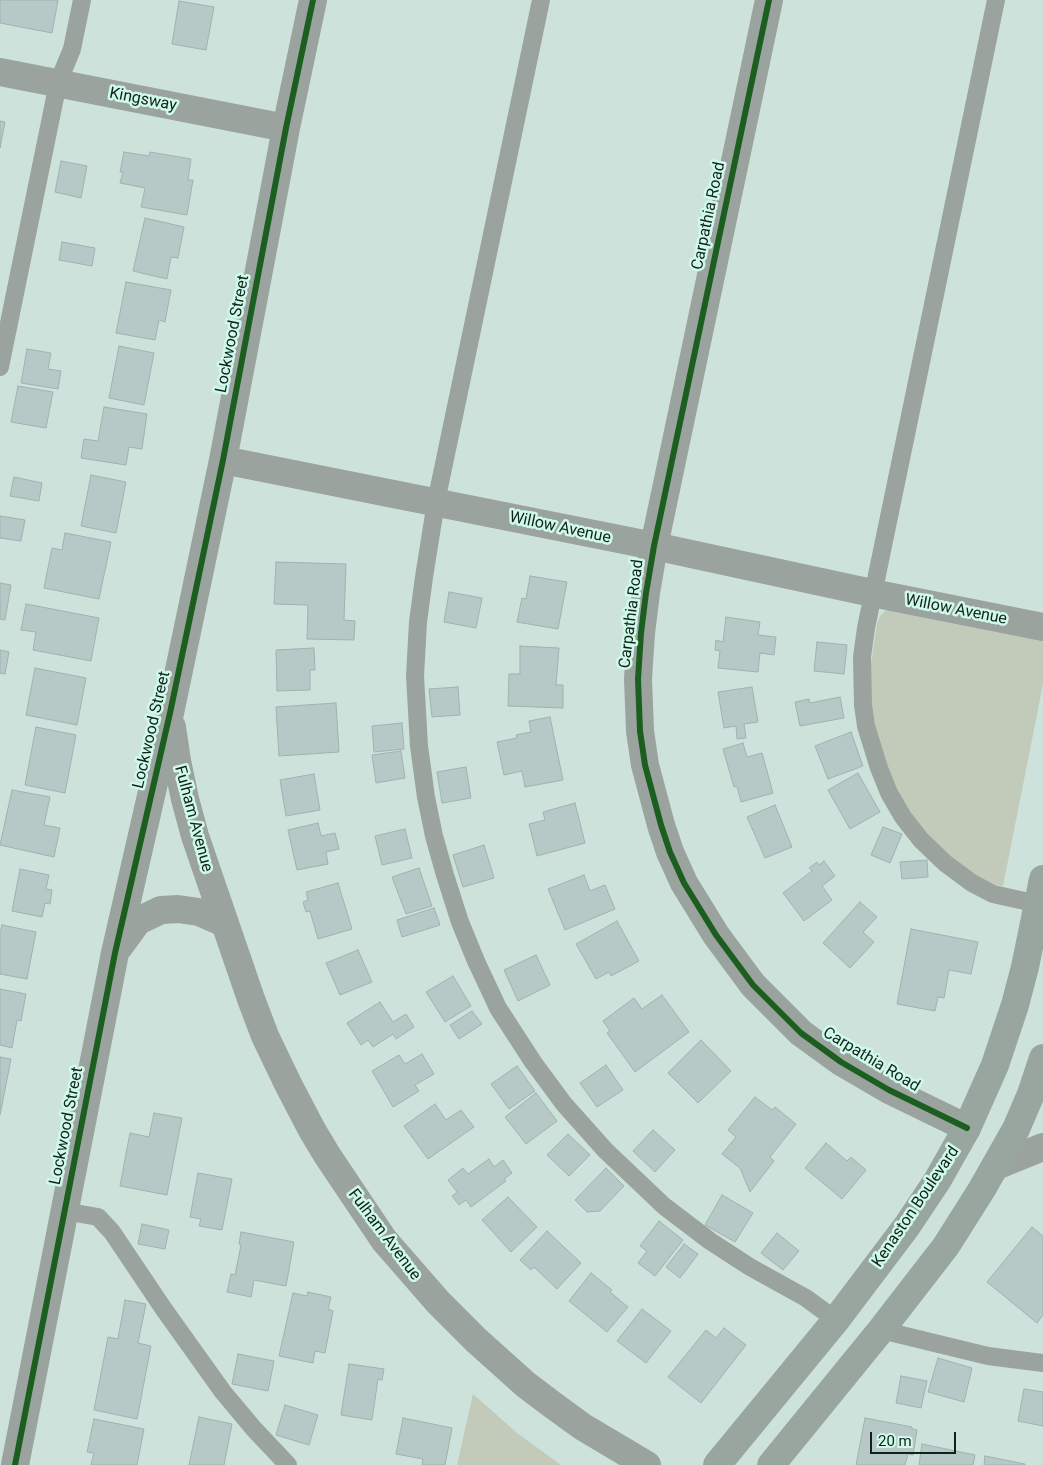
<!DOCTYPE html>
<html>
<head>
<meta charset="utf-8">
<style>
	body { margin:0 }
	#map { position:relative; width:1043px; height:1465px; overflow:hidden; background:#cce2da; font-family:Roboto,sans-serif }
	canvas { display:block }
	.scale { position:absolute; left:870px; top:1432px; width:86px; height:22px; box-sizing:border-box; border:2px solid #11211c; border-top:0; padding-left:6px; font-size:15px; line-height:18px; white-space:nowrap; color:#11211c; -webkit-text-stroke:4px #cffae9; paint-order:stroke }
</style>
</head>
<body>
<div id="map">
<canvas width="1043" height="1465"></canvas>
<div class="scale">20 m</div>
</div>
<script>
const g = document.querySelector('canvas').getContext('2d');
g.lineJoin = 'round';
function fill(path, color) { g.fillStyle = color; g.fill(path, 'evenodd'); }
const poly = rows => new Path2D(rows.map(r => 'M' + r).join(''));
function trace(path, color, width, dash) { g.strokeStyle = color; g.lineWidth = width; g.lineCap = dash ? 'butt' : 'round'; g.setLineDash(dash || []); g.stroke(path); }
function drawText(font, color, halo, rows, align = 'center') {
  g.font = font + ' Roboto,sans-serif'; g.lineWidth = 5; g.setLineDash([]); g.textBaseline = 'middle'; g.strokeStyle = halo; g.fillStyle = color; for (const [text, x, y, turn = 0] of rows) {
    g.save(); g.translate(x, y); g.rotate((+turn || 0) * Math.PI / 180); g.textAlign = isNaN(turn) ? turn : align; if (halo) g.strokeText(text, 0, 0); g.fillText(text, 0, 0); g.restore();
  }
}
fill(poly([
	[893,607,1043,637,1043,684,1003,886,996,885,979,877,949,858,918,827,902,804,874,732,871,702,870,671,877,623,880,616,886,610],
	[473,1394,517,1433,561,1465,457,1465]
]), '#c2cbba');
const building = poly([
	[0,0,58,0,52,33,0,23,0,0],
	[179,1,214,7,206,50,172,44,179,1],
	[0,121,5,122,0,148,0,121],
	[124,152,149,156,150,152,191,159,188,180,193,180,187,215,141,207,145,188,120,183,123,172,120,172,124,152],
	[61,161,87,166,81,198,55,192,61,161],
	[145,218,184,227,178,258,171,257,167,279,133,271,145,218],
	[62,242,95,248,92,266,59,260,62,242],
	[126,282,171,290,165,322,159,320,155,340,116,333,126,282],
	[119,346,154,353,144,405,109,398,119,346],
	[27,349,51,353,48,369,61,371,58,389,21,383,27,349],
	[18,386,53,392,46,428,11,422,18,386],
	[104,407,147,414,142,449,129,447,126,465,81,458,84,439,98,441,104,407],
	[91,475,126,482,116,533,81,526,91,475],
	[14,477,42,483,39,501,10,496,14,477],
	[0,516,25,520,21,541,0,538,0,516],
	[65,533,111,542,99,599,44,588,52,548,62,550,65,533],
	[276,562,346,564,344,620,355,621,354,640,307,639,308,605,274,604,276,562],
	[530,576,567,582,558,629,517,622,522,598,526,599,530,576],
	[0,583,11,585,5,620,0,619,0,583],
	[449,592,482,598,476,628,444,622,449,592],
	[26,604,99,618,91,661,33,650,36,632,21,630,26,604],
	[726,617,760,622,758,635,776,637,774,655,760,653,758,672,718,668,720,651,715,650,716,640,723,642,726,617],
	[817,642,847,645,844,674,814,671,817,642],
	[520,646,559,648,556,685,563,685,563,708,508,706,509,674,520,674,520,646],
	[314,648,315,670,310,670,310,690,277,691,276,650,314,648],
	[0,650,9,652,5,674,0,673,0,650],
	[35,668,86,678,77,725,26,715,35,668],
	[458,687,460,715,432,717,429,689,458,687],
	[752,687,758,722,744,724,746,738,737,739,736,726,724,728,718,692,752,687],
	[840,697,844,718,800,726,795,702,809,699,810,703,840,697],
	[336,703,339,752,279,756,276,707,336,703],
	[550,717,563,780,525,787,522,771,504,775,497,742,517,738,516,735,531,732,529,721,550,717],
	[402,723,404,749,374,752,372,726,402,723],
	[36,727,76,735,65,793,25,785,36,727],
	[851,732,863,766,828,779,815,746,851,732],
	[743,743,747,757,762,753,773,793,741,802,737,786,734,787,723,749,743,743],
	[401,751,405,778,376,783,372,755,401,751],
	[466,767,471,798,442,803,437,772,466,767],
	[858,773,880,812,850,829,828,790,858,773],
	[314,774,320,810,286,816,280,780,314,774],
	[12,790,50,797,44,825,60,828,54,857,0,845,12,790],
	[575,803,585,843,537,856,529,824,545,820,543,812,575,803],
	[775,805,792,847,765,858,747,817,775,805],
	[318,823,321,836,335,833,339,849,326,852,328,864,297,870,288,830,318,823],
	[883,827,902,834,890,863,871,855,883,827],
	[405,829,412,858,382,865,375,836,405,829],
	[484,845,494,878,463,887,453,855,484,845],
	[927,860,928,877,902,879,900,862,927,860],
	[824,861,835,876,822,886,832,900,804,921,783,893,812,871,809,868,817,862,819,865,824,861],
	[419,868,432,906,406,914,392,877,419,868],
	[20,869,49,875,46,889,52,890,50,904,45,903,42,917,12,911,20,869],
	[584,875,590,891,605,885,615,909,565,930,548,889,584,875],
	[338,883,352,929,318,939,310,911,306,912,303,902,308,900,306,892,338,883],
	[860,902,877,917,863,932,874,942,850,968,823,943,860,902],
	[434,908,440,925,402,937,397,920,434,908],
	[617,921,639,961,611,976,609,972,596,979,576,944,617,921],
	[2,925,36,932,27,979,0,974,0,930,1,930,2,925],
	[911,929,978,942,971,974,949,970,944,998,938,997,935,1011,897,1004,911,929],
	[358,950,372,982,340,995,326,963,358,950],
	[536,955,550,985,518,1001,504,970,536,955],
	[453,976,471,1006,445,1022,426,992,453,976],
	[0,989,26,994,21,1021,17,1020,12,1048,0,1045,0,989],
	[662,995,689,1032,635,1072,607,1033,610,1031,603,1021,634,998,642,1009,662,995],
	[380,1002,393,1022,406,1014,414,1027,396,1039,393,1034,373,1047,368,1040,361,1045,347,1023,380,1002],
	[472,1011,482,1024,459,1039,450,1025,472,1011],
	[701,1040,731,1071,698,1103,668,1073,701,1040],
	[422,1054,434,1074,415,1085,419,1091,393,1107,372,1071,399,1055,405,1064,422,1054],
	[0,1057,11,1059,0,1115,0,1057],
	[606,1065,623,1090,597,1107,580,1083,606,1065],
	[517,1066,535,1091,509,1109,491,1084,517,1066],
	[536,1093,557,1121,526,1144,505,1117,536,1093],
	[755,1097,772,1110,775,1107,796,1124,770,1157,774,1161,750,1192,740,1168,722,1154,736,1137,728,1130,755,1097],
	[435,1104,446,1120,461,1110,474,1127,428,1159,404,1126,435,1104],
	[154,1113,182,1118,167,1195,120,1186,130,1133,149,1137,154,1113],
	[653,1130,675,1150,655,1172,633,1151,653,1130],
	[568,1134,590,1155,569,1176,547,1155,568,1134],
	[826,1143,847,1161,851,1157,866,1170,842,1199,805,1168,826,1143],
	[489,1159,494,1167,503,1160,512,1173,504,1179,506,1181,471,1207,466,1200,459,1205,452,1196,457,1192,448,1180,463,1168,468,1174,489,1159],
	[606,1168,624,1186,600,1211,587,1212,575,1200,606,1168],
	[198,1173,232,1179,222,1230,199,1226,201,1219,190,1217,198,1173],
	[722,1195,753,1213,735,1242,705,1225,722,1195],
	[508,1197,537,1227,511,1252,482,1220,508,1197],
	[659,1221,683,1240,655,1276,638,1263,647,1251,640,1246,659,1221],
	[142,1224,169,1230,165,1249,138,1244,142,1224],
	[1032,1227,1043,1236,1043,1315,1037,1323,987,1282,1032,1227],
	[547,1231,581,1263,557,1289,534,1267,531,1270,520,1260,547,1231],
	[241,1232,294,1242,286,1286,254,1280,251,1297,227,1292,231,1274,235,1275,241,1245,239,1244,241,1232],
	[777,1233,799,1251,783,1270,761,1253,777,1233],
	[684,1244,698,1254,680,1278,666,1267,684,1244],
	[591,1273,612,1290,610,1292,628,1307,607,1332,569,1301,591,1273],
	[308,1292,331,1297,328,1309,333,1311,325,1353,315,1351,313,1363,279,1356,293,1293,307,1296,308,1292],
	[125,1300,146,1304,138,1343,151,1346,137,1419,94,1410,108,1337,118,1339,125,1300],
	[642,1309,671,1331,646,1363,617,1341,642,1309],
	[724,1328,746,1345,701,1403,668,1377,706,1330,716,1338,724,1328],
	[238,1354,274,1361,268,1391,232,1384,238,1354],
	[938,1358,972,1368,964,1402,928,1392,938,1358],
	[349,1364,384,1369,382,1380,378,1379,372,1420,341,1415,349,1364],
	[901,1376,927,1381,921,1408,896,1403,901,1376],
	[1024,1389,1043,1392,1043,1426,1018,1421,1024,1389],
	[285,1405,318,1415,309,1445,276,1435,285,1405],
	[199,1417,232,1424,224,1465,189,1465,199,1417],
	[403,1418,452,1428,445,1465,422,1465,423,1459,396,1454,403,1418],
	[865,1418,912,1427,912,1429,917,1430,913,1455,908,1454,905,1465,856,1465,865,1418],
	[94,1419,144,1429,137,1465,91,1465,94,1453,87,1452,94,1419],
	[922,1444,975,1455,973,1465,919,1465,922,1444],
	[985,1456,1025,1464,1025,1465,984,1465,985,1456]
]);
fill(building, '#b6c9c6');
trace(building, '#9fb2af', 1);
trace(poly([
	[541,0,436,502,424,577,418,622,415,676,419,746,426,797,434,836,445,875,460,922,476,961,498,1008,533,1062,564,1104,605,1150,664,1206,710,1241,750,1267,806,1298,836,1320],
	[996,0,866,628,862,657,863,705,866,726,879,768,889,793,903,817,921,840,945,863,972,883,993,894,1038,904],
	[0,367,58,83,72,49,82,0],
	[64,1211,98,1217,112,1232,163,1308,223,1392,254,1429,288,1465],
	[881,1330,988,1356,1043,1363]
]), '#9ba39e', 18);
trace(poly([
	[769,0,654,546,646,593,641,633,638,679,640,731,645,765,661,825,670,852,684,883,716,935,753,985,801,1033,841,1062,889,1090,967,1128],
	[0,72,286,128],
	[223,460,654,546,872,593,1043,627],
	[172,727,177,761,185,799,195,836,251,999,265,1036,288,1084,312,1130,327,1155,384,1240,438,1302,476,1340,525,1384,550,1403,583,1427,647,1465],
	[119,947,138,921,161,910,178,909,199,912,224,923],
	[996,1166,1043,1147],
	[15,1465,115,953,170,713,223,460,286,128,313,0]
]), '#9ba39e', 28);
trace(poly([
	[717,1465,836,1320,907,1226,937,1181,967,1128,995,1065,1015,1005,1025,967,1043,879],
	[771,1465,881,1330,946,1246,982,1189,1016,1129,1031,1094,1043,1058]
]), '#99a69f', 28);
trace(poly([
	[769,0,654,546,646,593,641,633,638,679,640,731,645,765,661,825,670,852,684,883,716,935,753,985,801,1033,841,1062,889,1090,967,1128],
	[15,1465,115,953,170,713,223,460,286,128,313,0]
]), '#1b5e20', 6);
drawText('16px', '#11211c', '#cffae9', [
	["Kingsway",143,100,11],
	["Carpathia Road",709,216,-78],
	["Lockwood Street",233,334,-79],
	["Willow Avenue",560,528,12],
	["Willow Avenue",956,610,11],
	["Carpathia Road",632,614,-83],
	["Lockwood Street",152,730,-77],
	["Fulham Avenue",193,819,75],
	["Carpathia Road",871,1060,31],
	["Lockwood Street",67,1126,-79],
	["Kenaston Boulevard",916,1207,-56],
	["Fulham Avenue",384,1235,53]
]);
</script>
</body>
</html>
